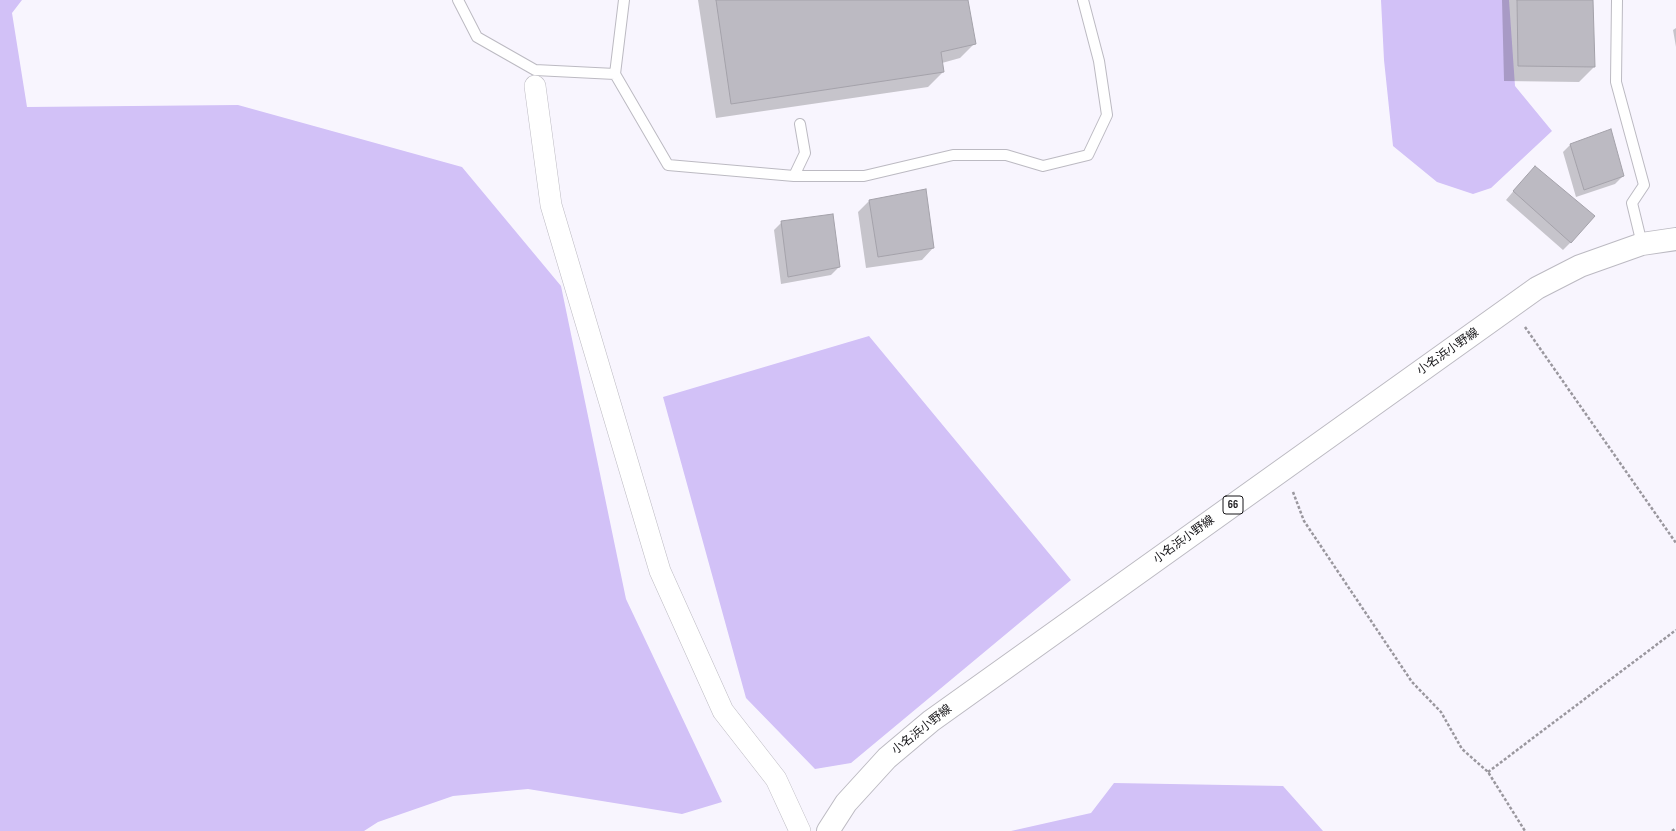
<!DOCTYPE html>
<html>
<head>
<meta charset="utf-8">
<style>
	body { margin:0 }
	canvas { display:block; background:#f8f5fe }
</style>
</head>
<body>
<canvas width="1676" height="831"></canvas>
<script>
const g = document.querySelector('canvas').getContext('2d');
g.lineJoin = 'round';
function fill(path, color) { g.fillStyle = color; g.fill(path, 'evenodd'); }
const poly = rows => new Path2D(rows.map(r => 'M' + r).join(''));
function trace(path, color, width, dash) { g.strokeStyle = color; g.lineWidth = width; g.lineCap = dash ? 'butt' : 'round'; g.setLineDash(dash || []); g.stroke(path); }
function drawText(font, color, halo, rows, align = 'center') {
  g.font = font + ' "Sofia Sans Condensed","Noto Sans JP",sans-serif'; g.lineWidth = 4; g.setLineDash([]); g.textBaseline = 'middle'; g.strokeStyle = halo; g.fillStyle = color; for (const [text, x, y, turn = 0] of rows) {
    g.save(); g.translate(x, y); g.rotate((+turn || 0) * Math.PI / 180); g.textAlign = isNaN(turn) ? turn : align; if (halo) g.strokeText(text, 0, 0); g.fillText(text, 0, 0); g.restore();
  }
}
fill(poly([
	[0,0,22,0,12,13,27,107,238,105,462,167,561,286,626,599,722,802,682,814,528,789,453,796,378,822,364,831,0,831],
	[1381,0,1509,0,1515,86,1552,131,1491,188,1473,194,1437,182,1393,146,1384,60],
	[869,336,1071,580,851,763,815,769,746,698,663,397],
	[1114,783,1283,786,1323,831,1011,831,1091,813]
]), '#d2c1f7');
fill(poly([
	[698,0,967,0,975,43,960,58,942,63,943,72,928,87,716,118],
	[1502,0,1592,0,1594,67,1579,82,1504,81],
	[1676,28,1676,47,1673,30],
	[1571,144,1623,176,1615,184,1576,197,1563,152],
	[1527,175,1571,242,1563,250,1506,200],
	[870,200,933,248,922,260,866,268,858,212],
	[782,222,839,267,831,275,781,284,774,230]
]), '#0003');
const building = poly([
	[716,0,968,0,976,44,941,52,944,72,731,104,716,0],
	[1517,0,1593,0,1595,67,1518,66,1517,0],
	[1611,129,1624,176,1584,190,1570,144,1611,129],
	[1535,166,1595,216,1571,243,1513,191,1535,166],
	[926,189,934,248,878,257,869,200,926,189],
	[833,214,840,267,788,277,781,221,833,214]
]);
fill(building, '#bcbac2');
trace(building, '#a4a2aa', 1);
const lane = poly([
	[458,0,477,37,535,70,615,74],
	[624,0,615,74,668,165,794,176,864,176,953,155,1006,155,1043,166,1088,155,1107,115,1099,61,1083,0],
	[1617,0,1616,82,1644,185,1632,203,1642,244],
	[794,176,805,153,800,124]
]);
const street = poly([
	[535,86,551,205,660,571,723,711,776,779,800,831]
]);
const primary = poly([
	[828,831,846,803,887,758,931,721,1537,288,1580,266,1642,244,1676,239]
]);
trace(lane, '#bcbac2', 12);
trace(street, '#bcbac2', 22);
trace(primary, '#bcbac2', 24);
trace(poly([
	[1525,327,1676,543],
	[1293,492,1304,521,1412,682,1441,712,1462,749,1488,772,1525,831],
	[1488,772,1676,630],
	[1672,831,1676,828]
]), '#9a979e', 2.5, [3, 2]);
trace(lane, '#fff', 10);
trace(street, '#fff', 21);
trace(primary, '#fff', 22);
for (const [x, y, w] of [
	[1233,505,20]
]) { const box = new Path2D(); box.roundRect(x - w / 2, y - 9, w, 18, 3); g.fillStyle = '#fff'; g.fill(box); trace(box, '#161518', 1); }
drawText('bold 11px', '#161518', null, [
	["66",1233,505]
]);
drawText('12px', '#161518', '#fff', [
	["小名浜小野線",1448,352,-35],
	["小名浜小野線",1184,540,-36],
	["小名浜小野線",922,730,-38]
]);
</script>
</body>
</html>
